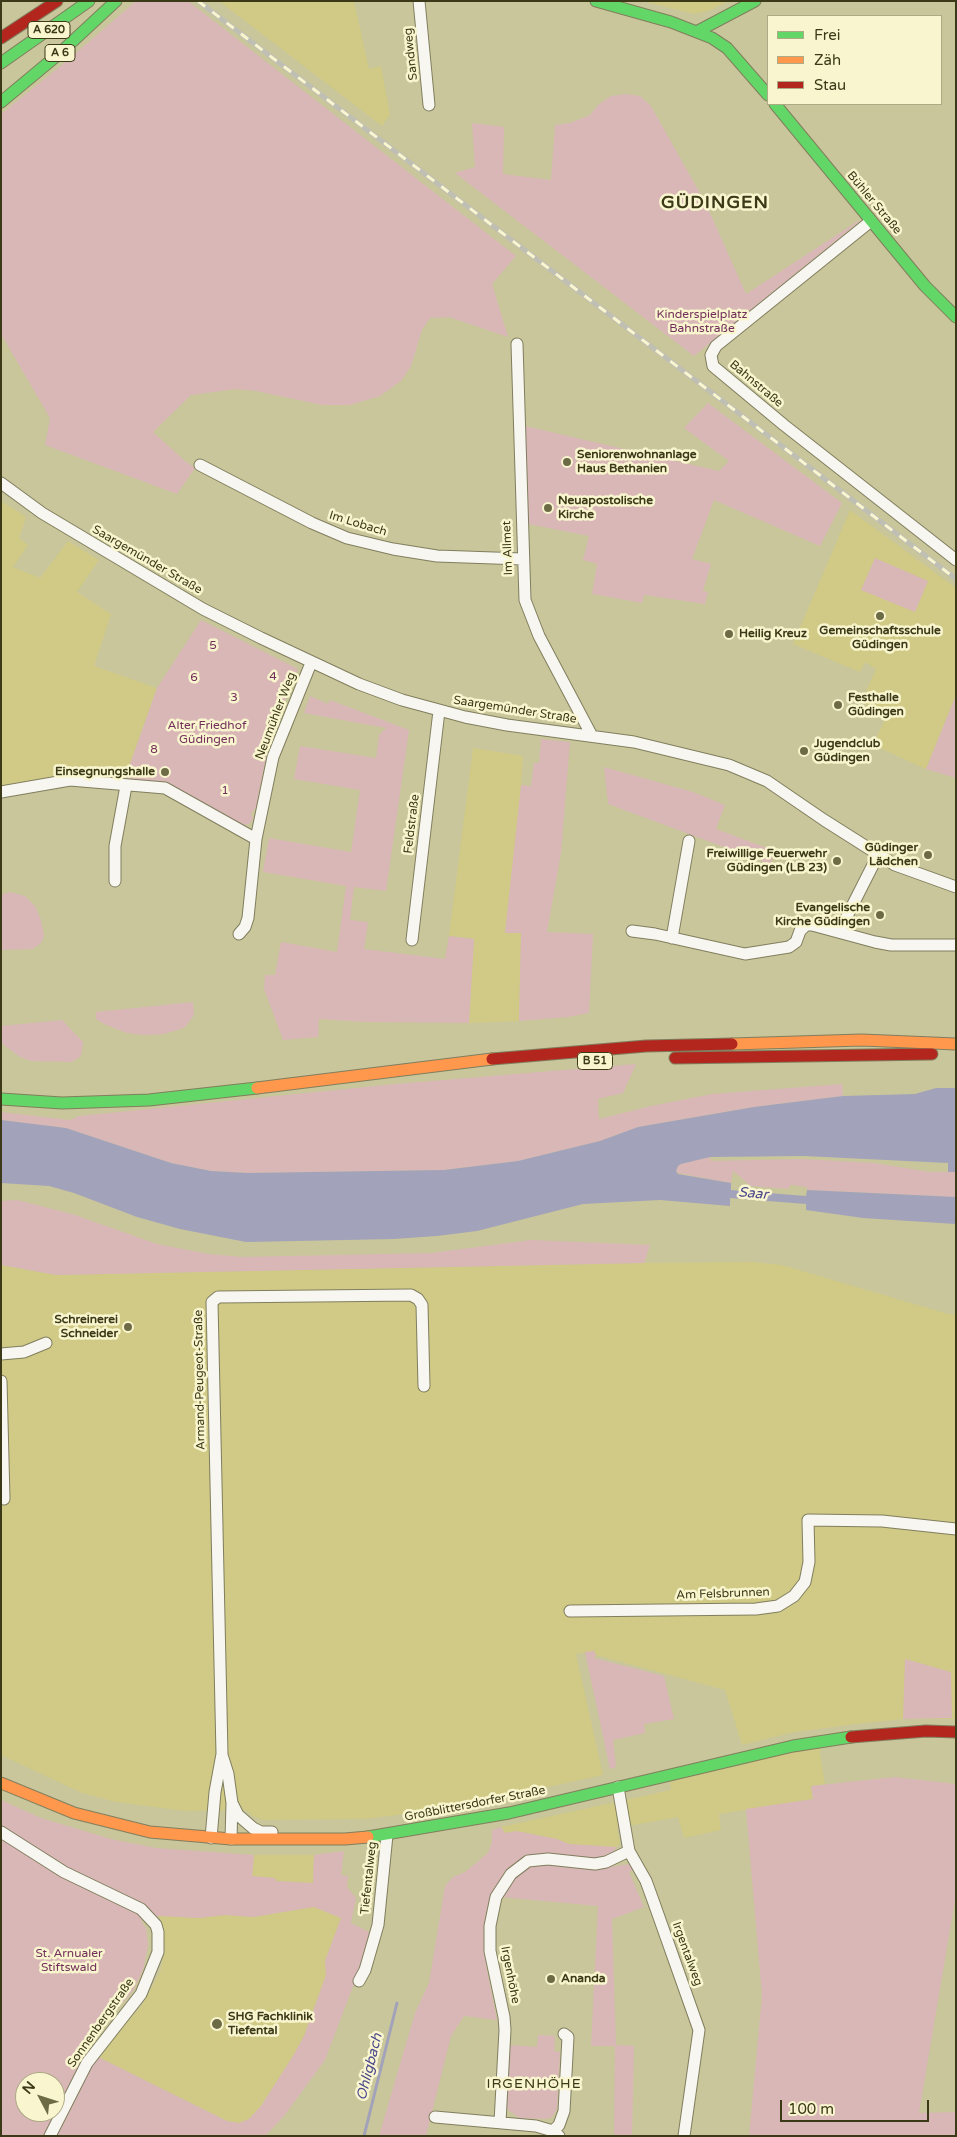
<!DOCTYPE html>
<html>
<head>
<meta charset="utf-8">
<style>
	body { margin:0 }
	#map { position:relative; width:957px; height:2137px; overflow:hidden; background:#c9c69b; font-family:"Varela Round",sans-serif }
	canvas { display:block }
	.frame { position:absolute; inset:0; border:2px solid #3c3918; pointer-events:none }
	.legend { position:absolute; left:767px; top:15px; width:175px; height:90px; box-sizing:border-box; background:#f9f6cf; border:1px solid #adaa86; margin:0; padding:6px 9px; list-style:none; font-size:15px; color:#3c3918 }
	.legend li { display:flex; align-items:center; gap:10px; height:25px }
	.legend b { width:25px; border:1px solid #adaa86 }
	.north { position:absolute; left:15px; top:2072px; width:50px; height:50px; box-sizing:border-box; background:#f9f6cf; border:1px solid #adaa86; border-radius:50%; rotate:310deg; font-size:14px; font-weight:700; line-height:20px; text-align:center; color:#3c3918 }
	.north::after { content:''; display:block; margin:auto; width:18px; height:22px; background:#6d6a46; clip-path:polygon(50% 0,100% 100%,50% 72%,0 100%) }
	.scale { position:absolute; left:780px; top:2100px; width:149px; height:22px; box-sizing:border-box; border:2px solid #3c3918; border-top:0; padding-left:6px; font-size:15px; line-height:18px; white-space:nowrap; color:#3c3918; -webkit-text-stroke:4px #f9f6cf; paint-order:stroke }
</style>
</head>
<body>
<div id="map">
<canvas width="957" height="2137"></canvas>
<div class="frame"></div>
<ul class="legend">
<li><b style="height:6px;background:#63d668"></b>Frei</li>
<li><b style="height:6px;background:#ff974d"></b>Zäh</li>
<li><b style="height:6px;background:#b3261e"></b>Stau</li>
</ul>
<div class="north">N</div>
<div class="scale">100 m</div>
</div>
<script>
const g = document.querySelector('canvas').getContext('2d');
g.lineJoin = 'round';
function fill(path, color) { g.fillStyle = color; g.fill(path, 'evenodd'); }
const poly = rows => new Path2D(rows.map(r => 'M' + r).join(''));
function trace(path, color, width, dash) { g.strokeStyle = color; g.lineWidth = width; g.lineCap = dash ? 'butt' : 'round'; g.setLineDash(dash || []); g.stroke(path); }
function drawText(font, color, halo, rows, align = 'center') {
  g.font = font + ' "Varela Round",sans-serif'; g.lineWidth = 5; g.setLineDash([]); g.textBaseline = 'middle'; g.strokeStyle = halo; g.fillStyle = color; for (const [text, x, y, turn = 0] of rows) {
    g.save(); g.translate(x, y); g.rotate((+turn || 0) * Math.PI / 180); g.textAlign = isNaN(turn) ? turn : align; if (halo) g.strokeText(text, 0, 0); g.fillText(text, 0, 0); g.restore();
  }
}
fill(poly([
	[219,1,354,1,369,69,381,66,390,115,382,126],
	[642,1,729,1,708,11,694,14],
	[1,501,26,517,19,538,28,545,13,567,40,578,68,541,99,560,77,592,111,614,94,666,157,688,124,781,73,785,1,798],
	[850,510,956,588,956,695,926,769,873,745,887,715,861,702,876,669,865,662,860,672,793,644],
	[473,748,523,756,520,801,505,933,521,933,519,1021,469,1023,474,939,449,936],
	[752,1262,782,1265,948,1314,956,1314,956,1719,903,1719,856,1724,790,1733,742,1745,725,1690,596,1655,594,1651,576,1654,603,1775,447,1809,364,1819,262,1820,253,1816,246,1810,185,1811,116,1802,82,1793,1,1755,1,1265,56,1275,644,1263],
	[821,1741,820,1754,825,1784,811,1786,813,1799,719,1814,721,1830,684,1838,678,1817,617,1828,620,1842,617,1847,609,1847,569,1844,557,1839,516,1831,505,1833,501,1827,671,1790,669,1775],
	[254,1855,314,1855,313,1883,276,1881,252,1876],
	[314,1907,341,1918,325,1961,326,1975,304,2036,293,2056,261,2106,249,2119,239,2123,227,2121,98,2057,142,2005,160,1972,165,1949,159,1916,199,1918,225,1915,253,1917]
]), '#d0ca86');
fill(poly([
	[136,1,188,1,516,256,492,284,508,337,449,317,430,318,422,330,411,366,401,381,380,396,350,405,322,405,256,391,236,389,191,395,153,432,185,461,195,468,177,494,45,445,50,418,1,334,1,114,62,65],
	[626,94,640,96,651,106,706,204,746,294,858,221,859,222,694,356,455,173,475,167,472,123,504,127,503,174,551,180,555,125,570,123,590,115,598,105,611,96],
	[708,403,842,503,820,546,714,500,692,559,711,564,703,591,708,592,705,604,644,595,642,603,592,594,597,564,583,560,589,536,528,524,525,426,719,471,729,461,684,428],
	[875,558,928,581,915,612,861,590],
	[201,620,298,669,270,738,256,807,251,814,251,816,254,818,249,824,243,825,237,824,170,785,124,781,157,688],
	[956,695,956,778,926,769],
	[310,696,328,704,330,700,409,730,386,891,354,887,350,920,368,922,364,949,445,959,449,936,474,939,469,1023,367,1022,319,1019,318,1037,283,1040,264,989,265,975,275,975,281,942,337,952,346,886,263,872,269,838,351,852,360,790,294,779,300,746,376,758,379,735,386,728,304,713],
	[541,739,570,742,561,853,547,932,593,934,589,1013,568,1017,519,1021,521,933,505,933,521,785,531,786,534,763,539,763],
	[604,767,693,792,725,805,716,829,775,851,770,864,608,804],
	[10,892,25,896,35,906,41,920,44,936,41,943,33,949,1,950,1,895],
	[193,1002,194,1015,189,1022,184,1028,164,1034,145,1035,127,1033,106,1025,96,1019,96,1012],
	[62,1020,83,1042,81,1056,72,1062,31,1061,20,1057,1,1043,1,1026],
	[636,1064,623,1093,598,1099,599,1119,651,1106,712,1094,842,1084,843,1096,754,1107,638,1127,600,1141,518,1161,444,1170,248,1173,211,1171,171,1163,66,1128,1,1120,1,1112,70,1120,79,1116,395,1084],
	[710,1157,711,1161,803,1159,874,1163,930,1172,956,1172,956,1197,807,1190,807,1187,792,1185,790,1185,789,1189,751,1186,733,1171,731,1183,678,1173,676,1171,678,1166,681,1164],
	[17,1200,72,1214,157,1244,209,1254,242,1257,431,1253,531,1240,650,1245,644,1263,56,1275,1,1265,1,1201],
	[594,1651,596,1655,594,1658,664,1676,674,1719,644,1724,645,1733,613,1740,616,1767,610,1769,585,1652],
	[905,1659,951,1672,952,1718,903,1719],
	[895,1777,956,1784,956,1894,919,2113,956,2112,956,2136,749,2136,762,1996,746,1809,813,1799,811,1786],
	[1,1800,41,1818,111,1839,156,1848,254,1855,252,1876,275,1878,276,1881,313,1883,314,1855,344,1851,341,1875,348,1876,347,1887,356,1898,351,1923,371,1933,362,1963,325,2060,284,2116,268,2133,264,2136,1,2136],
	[314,1907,341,1918,325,1961,326,1975,304,2036,293,2056,261,2106,249,2119,239,2123,227,2121,98,2057,85,2046,133,1991,143,1970,148,1945,146,1928,141,1921,159,1916,199,1918,225,1915,253,1917],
	[25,2082,55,2082,55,2112,25,2112],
	[501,1827,505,1833,516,1831,557,1839,569,1844,617,1847,612,1853,601,1857,603,1868,630,1864,635,1869,629,1872,644,1907,612,1919,616,2045,634,2046,632,2136,614,2136,615,2046,591,2046,598,1906,490,1896,486,1916,484,1948,486,1965,497,2020,464,2016,451,2036,426,2136,379,2136,415,2013,429,1983,445,1886,453,1877,465,1872,488,1853,492,1842,492,1830],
	[538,2035,555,2036,554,2051,560,2052,557,2109,552,2117,547,2119,520,2118,508,2110,506,2103,510,2045,537,2047]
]), '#d8b7b6');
fill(poly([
	[936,1088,956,1088,956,1172,948,1172,948,1163,804,1156,710,1157,681,1164,678,1166,676,1171,678,1174,731,1183,731,1190,806,1196,807,1190,956,1197,956,1224,863,1218,806,1210,806,1204,730,1198,730,1206,660,1200,583,1204,477,1231,437,1236,394,1239,246,1242,180,1229,137,1217,74,1193,49,1186,1,1183,1,1120,66,1128,171,1163,211,1171,248,1173,444,1170,518,1161,600,1141,638,1127,754,1107,843,1096,915,1094]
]), '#a2a2bb');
trace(poly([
	[364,2136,397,2003]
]), '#a2a2bb', 3);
trace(poly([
	[906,1126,956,1128]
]), '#a2a2bb', 18);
const street = poly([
	[419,1,429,105],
	[871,221,716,346,711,355,713,366,784,425,956,560],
	[517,344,525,600,539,636,592,736],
	[200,465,312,523,347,538,393,549,437,556,522,559],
	[1,483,42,513,203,609,261,638,359,684,402,700,465,717,507,725,634,742,729,765,767,781,824,820,895,865,956,887],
	[1,792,70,780,165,788,256,839],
	[115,881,115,846,126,786],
	[632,931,655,934,745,954,789,947,796,942,800,931,806,925,812,925,875,942,891,945,956,945],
	[839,932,878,855],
	[239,934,245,927,248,918,256,839,273,757,311,663],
	[672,938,689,841],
	[412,940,439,711],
	[1,1354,24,1352,46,1343],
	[1,1381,4,1499],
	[570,1611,756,1609,778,1606,794,1596,805,1582,809,1562,808,1520,882,1521,956,1529],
	[222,1755,228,1774,232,1803,231,1839],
	[618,1787,629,1851,646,1881,654,1903,699,2030,684,2136],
	[232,1803,238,1815,253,1828,261,1832,272,1832],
	[1,1832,64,1872,141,1909,156,1925,158,1932,158,1952,141,1994,87,2063,50,2136],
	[211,1838,215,1792,222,1754,212,1302,218,1297,411,1295,418,1299,422,1305,424,1386],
	[359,1981,365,1970,378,1925,387,1835],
	[435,2117,536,2126,553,2131,559,2136],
	[500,2122,505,2030,504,2017,490,1951,490,1926,496,1897,511,1874,528,1861,548,1859,595,1864,606,1862,629,1851],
	[553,2131,559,2125,564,2111,568,2037,564,2034]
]);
const fast = poly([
	[596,1,671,22,712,38,727,48,768,95],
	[698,31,755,1],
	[1,63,89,1],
	[1,102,60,53,116,1],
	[775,104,925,286,956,317],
	[1,1099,62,1103,149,1100,257,1088],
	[368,1837,509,1813,793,1746,851,1737]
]);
const slow = poly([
	[732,1044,862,1040,956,1044],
	[257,1088,492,1059],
	[1,1783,74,1813,150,1832,231,1839,345,1839,368,1837]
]);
const jam = poly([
	[1,38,57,1],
	[675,1058,932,1054],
	[492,1059,646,1046,732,1044],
	[851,1737,926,1731,956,1732]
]);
trace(street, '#807e5e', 13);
trace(fast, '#807e5e', 13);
trace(slow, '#807e5e', 13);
trace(jam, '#807e5e', 13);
trace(street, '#f7f6f0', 11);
trace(fast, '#63d668', 11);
trace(slow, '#ff974d', 11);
trace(jam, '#b3261e', 11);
const rail = poly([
	[198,1,956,579]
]);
trace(rail, '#c0bfb4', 5);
trace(rail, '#f9f6cf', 3, [9]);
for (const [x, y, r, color] of [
	[567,462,5,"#6d6a46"],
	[548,508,5,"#6d6a46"],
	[880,616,5,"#6d6a46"],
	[729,634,5,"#6d6a46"],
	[838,705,5,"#6d6a46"],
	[804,751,5,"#6d6a46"],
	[165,772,5,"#6d6a46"],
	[928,855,5,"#6d6a46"],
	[837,861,5,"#6d6a46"],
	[880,915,5,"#6d6a46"],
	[128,1327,5,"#6d6a46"],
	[551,1979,5,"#6d6a46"],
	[217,2024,6,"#6d6a46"]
]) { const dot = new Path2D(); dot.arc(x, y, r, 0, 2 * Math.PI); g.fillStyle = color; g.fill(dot); trace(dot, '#f9f6cf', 2); }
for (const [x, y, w] of [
	[49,30,42],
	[60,53,30],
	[595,1061,35]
]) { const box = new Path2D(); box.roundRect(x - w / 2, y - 8.5, w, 17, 4); g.fillStyle = '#f9f6cf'; g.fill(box); trace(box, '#3c3918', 1); }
drawText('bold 11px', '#3c3918', null, [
	["A 620",49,30],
	["A 6",60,53],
	["B 51",595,1061]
]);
drawText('12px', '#3c3918', '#f9f6cf', [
	["Sandweg",411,54,-96],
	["Bühler Straße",874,203,50],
	["Bahnstraße",756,384,40],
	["Im Lobach",358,524,17],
	["Im Allmet",508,548,-92],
	["Saargemünder Straße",147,560,30],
	["Saargemünder Straße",515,710,9],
	["Neumühler Weg",276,716,-69],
	["Feldstraße",412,824,-83],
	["Armand-Peugeot-Straße",200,1380,-91],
	["Am Felsbrunnen",723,1594,-2],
	["Großblittersdorfer Straße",475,1804,-11],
	["Tiefentalweg",369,1878,-84],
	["Irgentalweg",687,1954,70],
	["Irgenhöhe",510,1975,79],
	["Sonnenbergstraße",101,2023,-55]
]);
drawText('12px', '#732f5b', '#f9f6cf', [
	["Kinderspielplatz",702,315],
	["Bahnstraße",702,329],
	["5",213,646],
	["4",273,677],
	["6",194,678],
	["3",234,698],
	["Alter Friedhof",207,726],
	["Güdingen",207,740],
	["8",154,750],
	["1",225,791],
	["St. Arnualer",69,1954],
	["Stiftswald",69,1968]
]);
drawText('bold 12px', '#3c3918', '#f9f6cf', [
	["Seniorenwohnanlage",577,455],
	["Haus Bethanien",577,469],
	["Neuapostolische",558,501],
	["Kirche",558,515],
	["Gemeinschaftsschule",880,631,"center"],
	["Güdingen",880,645,"center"],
	["Heilig Kreuz",739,634],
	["Festhalle",848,698],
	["Güdingen",848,712],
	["Jugendclub",814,744],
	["Güdingen",814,758],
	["Einsegnungshalle",155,772,"right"],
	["Güdinger",918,848,"right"],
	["Lädchen",918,862,"right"],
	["Freiwillige Feuerwehr",827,854,"right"],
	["Güdingen (LB 23)",827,868,"right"],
	["Evangelische",870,908,"right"],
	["Kirche Güdingen",870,922,"right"],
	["Schreinerei",118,1320,"right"],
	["Schneider",118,1334,"right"],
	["Ananda",561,1979],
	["SHG Fachklinik",228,2017],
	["Tiefental",228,2031]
], 'left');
drawText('italic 14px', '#4a468b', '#f9f6cf', [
	["Saar",753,1194,5],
	["Ohligbach",370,2067,-76]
]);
g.letterSpacing = '1px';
drawText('14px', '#3c3918', '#f9f6cf', [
	["IRGENHÖHE",534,2084]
]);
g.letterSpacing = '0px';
g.letterSpacing = '1px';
drawText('bold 18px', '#3c3918', '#f9f6cf', [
	["GÜDINGEN",715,203]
]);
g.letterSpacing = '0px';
</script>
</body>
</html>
